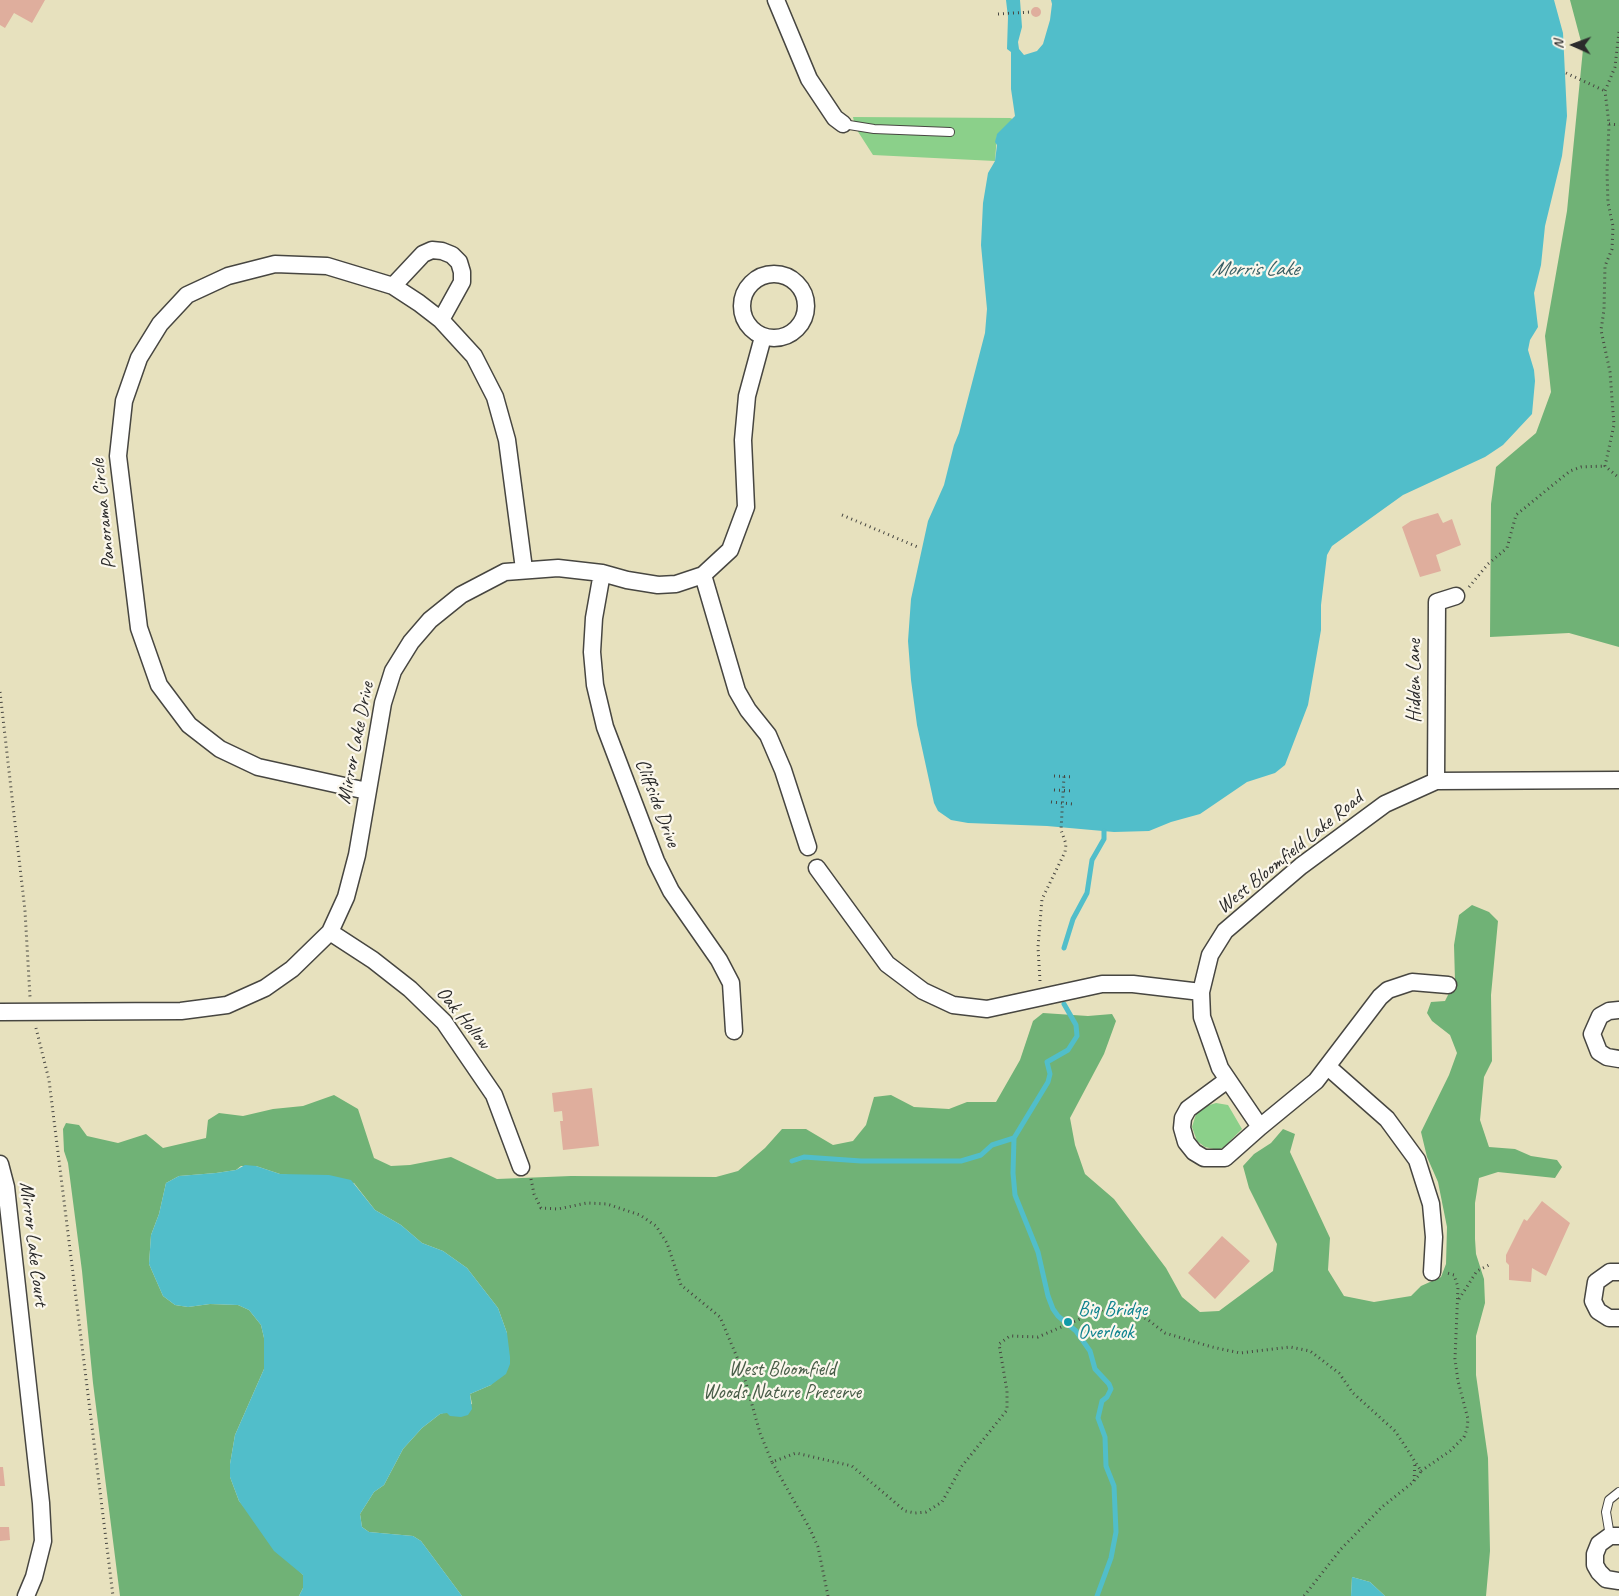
<!DOCTYPE html>
<html>
<head>
<meta charset="utf-8">
<style>
	body { margin:0 }
	#map { position:relative; width:1619px; height:1596px; overflow:hidden; background:#e7e1be; font-family:Caveat,sans-serif }
	canvas { display:block }
	.north { position:absolute; left:1549px; top:20px; width:50px; height:50px; -webkit-text-stroke:4px #fbf7ec; paint-order:stroke; rotate:272deg; font-size:14px; font-weight:700; line-height:20px; text-align:center; color:#2b2b2b }
	.north::after { content:''; display:block; margin:auto; width:18px; height:22px; background:#2b2b2b; clip-path:polygon(50% 0,100% 100%,50% 72%,0 100%) }
</style>
</head>
<body>
<div id="map">
<canvas width="1619" height="1596"></canvas>
<div class="north">N</div>
</div>
<script>
const g = document.querySelector('canvas').getContext('2d');
g.lineJoin = 'round';
function fill(path, color) { g.fillStyle = color; g.fill(path, 'evenodd'); }
const poly = rows => new Path2D(rows.map(r => 'M' + r).join(''));
function trace(path, color, width, dash) { g.strokeStyle = color; g.lineWidth = width; g.lineCap = dash ? 'butt' : 'round'; g.setLineDash(dash || []); g.stroke(path); }
function drawText(font, color, halo, rows, align = 'center') {
  g.font = font + ' Caveat,sans-serif'; g.lineWidth = 4.5; g.setLineDash([]); g.textBaseline = 'middle'; g.strokeStyle = halo; g.fillStyle = color; for (const [text, x, y, turn = 0] of rows) {
    g.save(); g.translate(x, y); g.rotate((+turn || 0) * Math.PI / 180); g.textAlign = isNaN(turn) ? turn : align; if (halo) g.strokeText(text, 0, 0); g.fillText(text, 0, 0); g.restore();
  }
}
fill(poly([
	[853,117,1010,118,1013,119,997,135,995,161,873,155,855,127],
	[1216,1103,1228,1105,1242,1129,1224,1147,1218,1150,1205,1147,1197,1141,1192,1127,1196,1114,1200,1108]
]), '#8bd08a');
fill(poly([
	[1570,0,1619,0,1619,647,1569,633,1490,637,1491,504,1496,467,1536,433,1551,392,1545,336,1567,211,1583,49],
	[1472,905,1489,912,1498,921,1491,995,1492,1061,1484,1077,1480,1120,1489,1147,1515,1149,1531,1156,1557,1160,1562,1167,1555,1178,1498,1172,1479,1178,1475,1203,1475,1239,1476,1254,1484,1279,1485,1303,1476,1336,1476,1375,1488,1458,1490,1551,1486,1596,1385,1596,1370,1582,1352,1577,1351,1596,462,1596,421,1541,413,1536,369,1532,362,1527,360,1514,374,1492,384,1485,403,1449,422,1428,440,1414,472,1404,470,1394,491,1385,507,1333,498,1308,467,1268,443,1251,422,1243,401,1225,375,1210,354,1183,280,1174,256,1166,241,1166,236,1170,216,1173,179,1176,166,1183,159,1214,151,1235,149,1264,163,1296,175,1305,188,1307,210,1304,238,1305,249,1310,261,1325,264,1338,264,1369,235,1435,230,1464,230,1477,239,1501,303,1575,303,1588,299,1596,120,1596,93,1383,82,1271,68,1163,64,1151,63,1129,66,1123,79,1125,87,1136,118,1143,146,1134,163,1148,206,1138,208,1120,219,1113,243,1116,273,1109,303,1106,334,1095,358,1109,374,1158,391,1166,410,1165,451,1157,497,1179,571,1176,716,1177,738,1171,765,1148,782,1129,806,1129,833,1145,853,1141,866,1125,874,1097,891,1095,914,1107,949,1109,967,1102,996,1102,1020,1060,1033,1021,1043,1013,1088,1016,1112,1014,1116,1021,1104,1054,1070,1118,1075,1145,1085,1174,1114,1199,1166,1268,1182,1297,1200,1312,1219,1311,1273,1271,1277,1244,1249,1188,1243,1166,1254,1154,1271,1143,1283,1129,1295,1134,1290,1152,1330,1238,1328,1270,1344,1296,1374,1302,1411,1296,1421,1286,1441,1277,1446,1264,1447,1227,1438,1182,1427,1157,1421,1132,1449,1075,1457,1053,1450,1035,1432,1021,1427,1013,1431,1002,1445,1001,1455,981,1454,945,1459,915]
]), '#70b276');
fill(poly([
	[1006,0,1020,0,1022,27,1018,42,1019,49,1024,55,1037,51,1043,44,1050,20,1052,4,1051,0,1554,0,1563,33,1567,116,1562,156,1545,226,1541,265,1534,293,1538,327,1530,340,1528,350,1534,370,1535,381,1532,414,1503,445,1485,457,1403,495,1332,546,1327,555,1321,605,1321,630,1308,705,1285,765,1275,773,1247,782,1200,814,1171,822,1149,831,1114,832,1047,826,968,823,951,820,938,811,934,803,917,725,911,680,908,641,911,599,928,521,944,485,954,445,959,433,985,333,987,309,981,245,983,203,988,173,995,161,997,145,995,142,997,134,1015,116,1011,89,1011,52,1007,49,1008,17],
	[245,1165,256,1166,280,1174,329,1175,351,1180,375,1210,401,1225,422,1243,443,1251,467,1268,498,1308,507,1333,510,1357,510,1364,506,1374,491,1385,470,1394,472,1409,468,1415,461,1417,450,1416,447,1413,440,1414,422,1428,403,1449,384,1485,374,1492,360,1514,362,1527,369,1532,413,1536,421,1541,462,1596,299,1596,303,1588,303,1575,274,1551,239,1501,230,1477,230,1464,235,1435,264,1369,264,1338,261,1325,249,1310,238,1305,210,1304,188,1307,175,1305,163,1296,149,1264,151,1235,159,1214,166,1183,179,1176,216,1173,236,1170],
	[1352,1577,1370,1582,1385,1596,1351,1596]
]), '#51beca');
trace(poly([
	[1064,948,1073,919,1087,893,1092,860,1104,839,1104,831],
	[1064,1004,1076,1025,1077,1036,1068,1050,1047,1062,1050,1074,1048,1082,1014,1138,1013,1173,1015,1195,1038,1252,1048,1296,1053,1309,1058,1316,1076,1331,1090,1351,1095,1369,1109,1384,1111,1389,1107,1397,1102,1401,1098,1418,1105,1437,1106,1466,1114,1486,1116,1532,1111,1558,1097,1596],
	[792,1161,804,1157,861,1161,961,1161,981,1155,992,1145,1014,1138]
]), '#51beca', 5);
fill(poly([
	[0,0,45,0,32,23,14,13,5,28,0,25],
	'1031 12a5 5 0 1 1 10 0a5 5 0 1 1-10 0Z',
	[1438,513,1443,523,1452,519,1461,545,1436,555,1441,571,1420,577,1402,527,1411,521],
	[592,1088,599,1146,563,1150,560,1121,563,1121,562,1111,554,1112,552,1093],
	[1542,1201,1570,1223,1546,1276,1532,1268,1531,1282,1509,1280,1509,1265,1506,1262,1506,1255,1524,1219,1527,1221],
	[1222,1236,1250,1261,1215,1299,1188,1273],
	[0,1467,3,1467,5,1486,0,1486],
	[0,1527,9,1527,10,1540,0,1541]
]), '#dfae9d');
const service = poly([
	[843,124,874,129,950,132],
	[1610,1536,1606,1512,1609,1500,1619,1492]
]);
const minor = poly([
	[776,0,809,79,835,118,843,124],
	'742 306a32 32 0 1 1 64 0a32 32 0 1 1-64 0Z',
	[393,286,423,254,432,250,442,251,452,255,459,262,462,272,462,282,441,320],
	[602,573,594,618,592,652,595,685,605,727,656,861,671,891,719,960,731,983,734,1031],
	[703,575,730,550,746,507,743,440,747,396,763,337],
	[1436,781,1437,602,1456,596],
	[367,791,258,767,220,749,189,725,159,685,139,628,118,456,124,401,139,358,160,324,187,295,228,276,275,264,327,266,393,286,419,303,441,320,474,356,495,397,507,440,524,569],
	[817,868,887,964,923,991,953,1005,987,1009,1102,984,1133,984,1201,992,1210,955,1225,931,1301,866,1385,804,1436,781,1619,780],
	[330,932,373,960,410,989,444,1022,494,1095,521,1167],
	[1201,992,1202,1017,1220,1068,1260,1127,1316,1081,1380,997,1388,990,1412,982,1448,985],
	[1619,1010,1609,1011,1600,1016,1592,1034,1599,1052,1607,1057,1619,1059],
	[0,1012,181,1011,227,1005,265,988,292,969,330,932,346,897,357,855,383,703,393,671,411,642,430,620,461,595,505,572,558,568,602,573,627,580,658,585,676,584,703,575,737,691,748,710,768,735,783,770,808,847],
	[1328,1067,1387,1119,1417,1160,1431,1204,1434,1237,1432,1272],
	[1226,1081,1188,1109,1183,1118,1182,1128,1186,1142,1194,1152,1204,1158,1225,1158,1260,1127],
	[0,1164,6,1187,41,1503,43,1541,34,1577,26,1596],
	[1619,1272,1610,1272,1596,1282,1593,1301,1598,1311,1609,1318,1619,1318],
	[1619,1536,1610,1536,1599,1544,1595,1554,1595,1565,1599,1572,1606,1579,1619,1581]
]);
trace(service, '#474641', 10);
trace(minor, '#474641', 19);
trace(poly([
	[998,14,1030,12],
	[1619,32,1615,67,1605,91,1609,124,1607,172,1608,203,1613,226,1612,249,1605,266,1604,310,1601,330,1610,372,1614,425,1605,466,1619,478],
	[1566,73,1605,91],
	[1609,124,1619,125],
	[842,515,920,548],
	[1469,587,1488,564,1507,548,1516,515,1570,471,1581,467,1605,466],
	[0,692,25,911,30,997],
	[1054,776,1074,777],
	[1054,790,1073,791],
	[1051,802,1073,804],
	[1040,981,1038,947,1042,899,1065,852,1066,844,1061,830,1064,776],
	[36,1028,49,1080,113,1596],
	[531,1179,534,1194,541,1208,558,1209,587,1203,607,1204,640,1215,656,1226,667,1243,681,1285,720,1317,742,1369,760,1433,772,1462],
	[1459,1299,1477,1271,1491,1264],
	[1421,1471,1450,1451,1464,1437,1467,1429,1468,1419,1458,1381,1455,1359,1458,1287,1454,1275,1447,1273],
	[1414,1481,1415,1462],
	[828,1596,818,1547,810,1529,772,1462,796,1453,852,1466,905,1511,915,1513,926,1512,942,1502,962,1466,1007,1410,1007,1391,999,1344,1010,1336,1038,1337,1101,1310,1119,1308,1147,1319,1165,1333,1212,1347,1240,1353,1290,1347,1310,1351,1339,1373,1353,1393,1395,1431,1405,1446,1421,1471,1419,1475,1412,1483,1382,1507,1341,1549,1304,1596]
]), '#474641', 3, [1, 4]);
trace(service, '#fff', 8);
trace(minor, '#fff', 16);
for (const [x, y, r, color] of [
	[1068,1322,5,"#0f9aa8"]
]) { const dot = new Path2D(); dot.arc(x, y, r, 0, 2 * Math.PI); g.fillStyle = color; g.fill(dot); trace(dot, '#fbf7ec', 2); }
drawText('20px', '#2b2b2b', '#fbf7ec', [
	["Panorama Circle",104,514,-96],
	["Hidden Lane",1415,681,-90],
	["Mirror Lake Drive",356,743,-79],
	["Cliffside Drive",657,803,69],
	["West Bloomfield Lake Road",1290,853,-39],
	["Oak Hollow",463,1018,51],
	["Mirror Lake Court",33,1244,83]
]);
drawText('20px', '#0d838f', '#fbf7ec', [
	["Big Bridge",1078,1310],
	["Overlook",1078,1333]
], 'left');
drawText('20px', '#485d48', '#fbf7ec', [
	["West Bloomfield",782,1370],
	["Woods Nature Preserve",782,1393]
]);
drawText('italic 21px', '#385e63', '#fbf7ec', [
	["Morris Lake",1255,269]
]);
</script>
</body>
</html>
